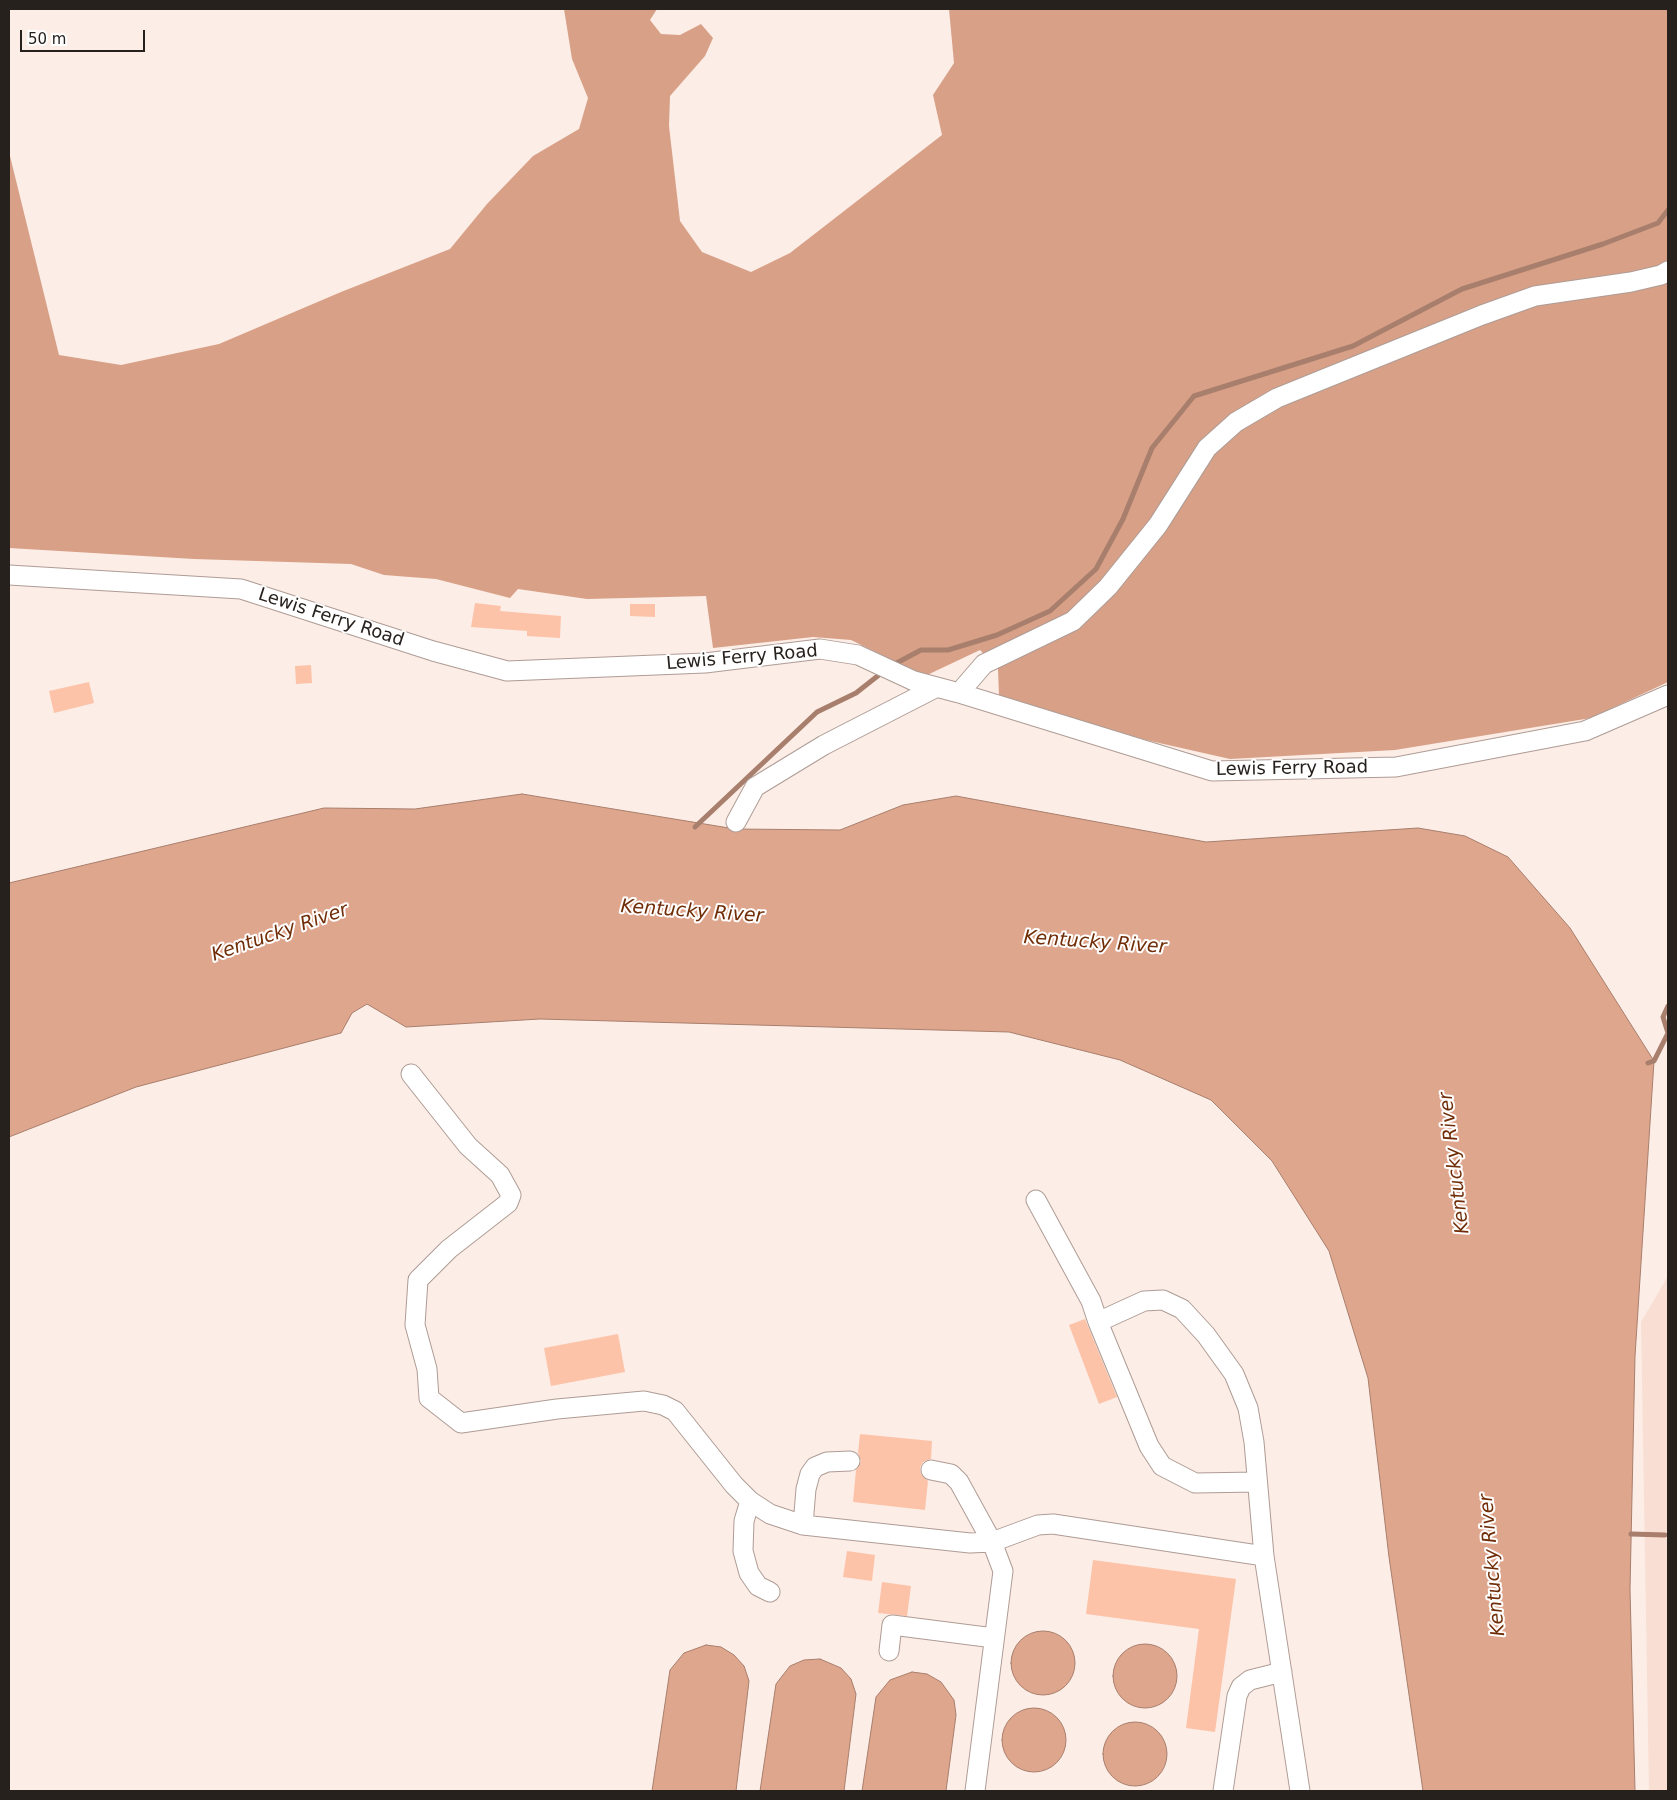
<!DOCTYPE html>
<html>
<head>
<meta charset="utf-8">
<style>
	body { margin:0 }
	#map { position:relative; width:1677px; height:1800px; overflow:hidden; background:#fcede6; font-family:"DejaVu Sans",sans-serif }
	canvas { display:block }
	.frame { position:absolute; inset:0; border:10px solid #27211e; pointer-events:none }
	.scale { position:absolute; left:20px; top:30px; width:125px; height:22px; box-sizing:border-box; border:2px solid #27211e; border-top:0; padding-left:6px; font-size:15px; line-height:18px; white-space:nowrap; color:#27211e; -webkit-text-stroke:4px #fefefe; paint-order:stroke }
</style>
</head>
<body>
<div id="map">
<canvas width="1677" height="1800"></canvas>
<div class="frame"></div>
<div class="scale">50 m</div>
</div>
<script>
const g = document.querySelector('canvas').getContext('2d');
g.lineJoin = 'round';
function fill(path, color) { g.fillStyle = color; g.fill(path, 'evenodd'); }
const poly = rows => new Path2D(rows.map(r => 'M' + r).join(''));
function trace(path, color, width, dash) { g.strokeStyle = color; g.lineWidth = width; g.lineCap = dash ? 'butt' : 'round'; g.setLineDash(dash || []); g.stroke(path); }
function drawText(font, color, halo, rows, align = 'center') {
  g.font = font + ' "DejaVu Sans",sans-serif'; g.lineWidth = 4; g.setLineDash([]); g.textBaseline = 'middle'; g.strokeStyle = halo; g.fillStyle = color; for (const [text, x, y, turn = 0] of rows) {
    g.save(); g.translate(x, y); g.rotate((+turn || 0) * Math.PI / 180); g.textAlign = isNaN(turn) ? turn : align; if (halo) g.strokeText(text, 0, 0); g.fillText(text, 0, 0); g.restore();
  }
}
fill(poly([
	[1668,1276,1668,1791,1649,1791,1641,1322]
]), '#f9ded3');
fill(poly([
	[564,9,657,9,650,20,661,34,680,35,701,24,713,38,705,56,670,96,669,126,680,221,702,252,751,272,790,253,942,135,933,95,954,63,949,9,1668,9,1668,682,1591,718,1395,750,1230,759,1146,740,999,696,998,669,980,650,925,676,851,640,813,637,713,648,706,596,587,599,518,589,510,598,436,579,384,575,351,564,194,559,9,548,9,152,59,355,121,365,219,344,341,292,450,249,487,204,533,156,579,129,588,98,572,59]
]), '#d8a087');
const water = poly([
	[522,794,735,829,840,830,903,805,956,796,1206,842,1418,828,1465,836,1508,857,1570,928,1654,1061,1635,1356,1630,1589,1635,1791,1423,1791,1389,1557,1368,1378,1329,1251,1272,1161,1211,1100,1120,1060,1009,1032,540,1019,406,1027,367,1004,352,1013,341,1033,136,1087,9,1137,9,883,324,808,415,809,522,794],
	'1011 1663a32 32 0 1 1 64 0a32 32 0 1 1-64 0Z',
	'1113 1676a32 32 0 1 1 64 0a32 32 0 1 1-64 0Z',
	[706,1645,721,1647,734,1655,744,1666,749,1681,736,1791,652,1791,670,1670,684,1653,706,1645],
	[820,1659,841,1668,851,1679,856,1694,844,1791,760,1791,776,1684,790,1666,804,1660,820,1659],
	[912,1672,927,1674,941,1682,954,1700,956,1715,946,1791,862,1791,876,1697,890,1680,912,1672],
	'1002 1740a32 32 0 1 1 64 0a32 32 0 1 1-64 0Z',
	'1103 1754a32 32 0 1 1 64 0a32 32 0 1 1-64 0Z'
]);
fill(water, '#dfa68e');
trace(water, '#a87e6c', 1);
trace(poly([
	[891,666,921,650,948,650,997,635,1050,611,1096,569,1123,519,1152,448,1194,396,1353,346,1462,289,1603,244,1658,223,1668,210],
	[695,827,817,712,856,693,884,671],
	[1648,1063,1654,1061,1668,1033,1663,1017,1668,1006],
	[1631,1534,1665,1535]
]), '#a87e6c', 5);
fill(poly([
	[475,603,501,606,500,611,561,616,560,638,527,636,527,631,471,627],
	[630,604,655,604,655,617,630,616],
	[311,665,312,683,296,684,295,666],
	[89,682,94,703,54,713,49,691],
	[1085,1319,1117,1397,1099,1404,1069,1325],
	[618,1334,625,1372,551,1386,544,1348],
	[860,1434,932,1441,931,1459,923,1462,920,1468,921,1474,928,1481,925,1510,853,1502,856,1470,861,1461,858,1453],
	[847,1551,875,1555,872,1581,843,1577],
	[1093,1560,1236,1579,1215,1732,1186,1728,1199,1629,1086,1614],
	[882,1582,911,1586,907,1616,878,1613]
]), '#fdc3a9');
const minor = poly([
	[9,575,241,589,433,651,507,671,705,663,820,649,858,655,914,681,959,693,1212,771,1396,767,1585,731,1668,695],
	[959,693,984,664,1073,621,1108,587,1158,525,1207,448,1236,422,1277,398,1482,315,1535,296,1631,282,1661,275,1668,271],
	[736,822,755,787,824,745,937,687],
	[411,1074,468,1146,500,1175,511,1195,508,1203,449,1249,418,1280,415,1325,427,1369,429,1398,461,1423,557,1409,644,1401,663,1405,675,1411,734,1485,750,1501,770,1514,803,1525,970,1543,992,1542,1038,1525,1053,1524,1264,1556,1300,1791],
	[1036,1200,1091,1301,1098,1322,1144,1301,1163,1300,1182,1309,1206,1335,1234,1374,1248,1408,1254,1442,1264,1556],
	[1098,1322,1149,1446,1162,1466,1195,1483,1257,1482],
	[931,1470,951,1474,959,1482,992,1542,1003,1571,975,1791],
	[750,1501,744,1521,743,1551,749,1573,758,1586,770,1592],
	[803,1525,806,1489,810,1474,815,1467,827,1462,850,1461],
	[889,1651,892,1625,994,1638],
	[1223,1791,1237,1696,1241,1687,1250,1680,1282,1672]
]);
trace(minor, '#ae9c95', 21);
trace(minor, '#fff', 19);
drawText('18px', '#27211e', '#fefefe', [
	["Lewis Ferry Road",331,618,18],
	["Lewis Ferry Road",742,658,-5],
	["Lewis Ferry Road",1292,769,-1]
]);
drawText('italic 19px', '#702d07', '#fefefe', [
	["Kentucky River",692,912,4],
	["Kentucky River",280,933,-19],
	["Kentucky River",1095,943,4],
	["Kentucky River",1455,1163,-97],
	["Kentucky River",1493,1565,-95]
]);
</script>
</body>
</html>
